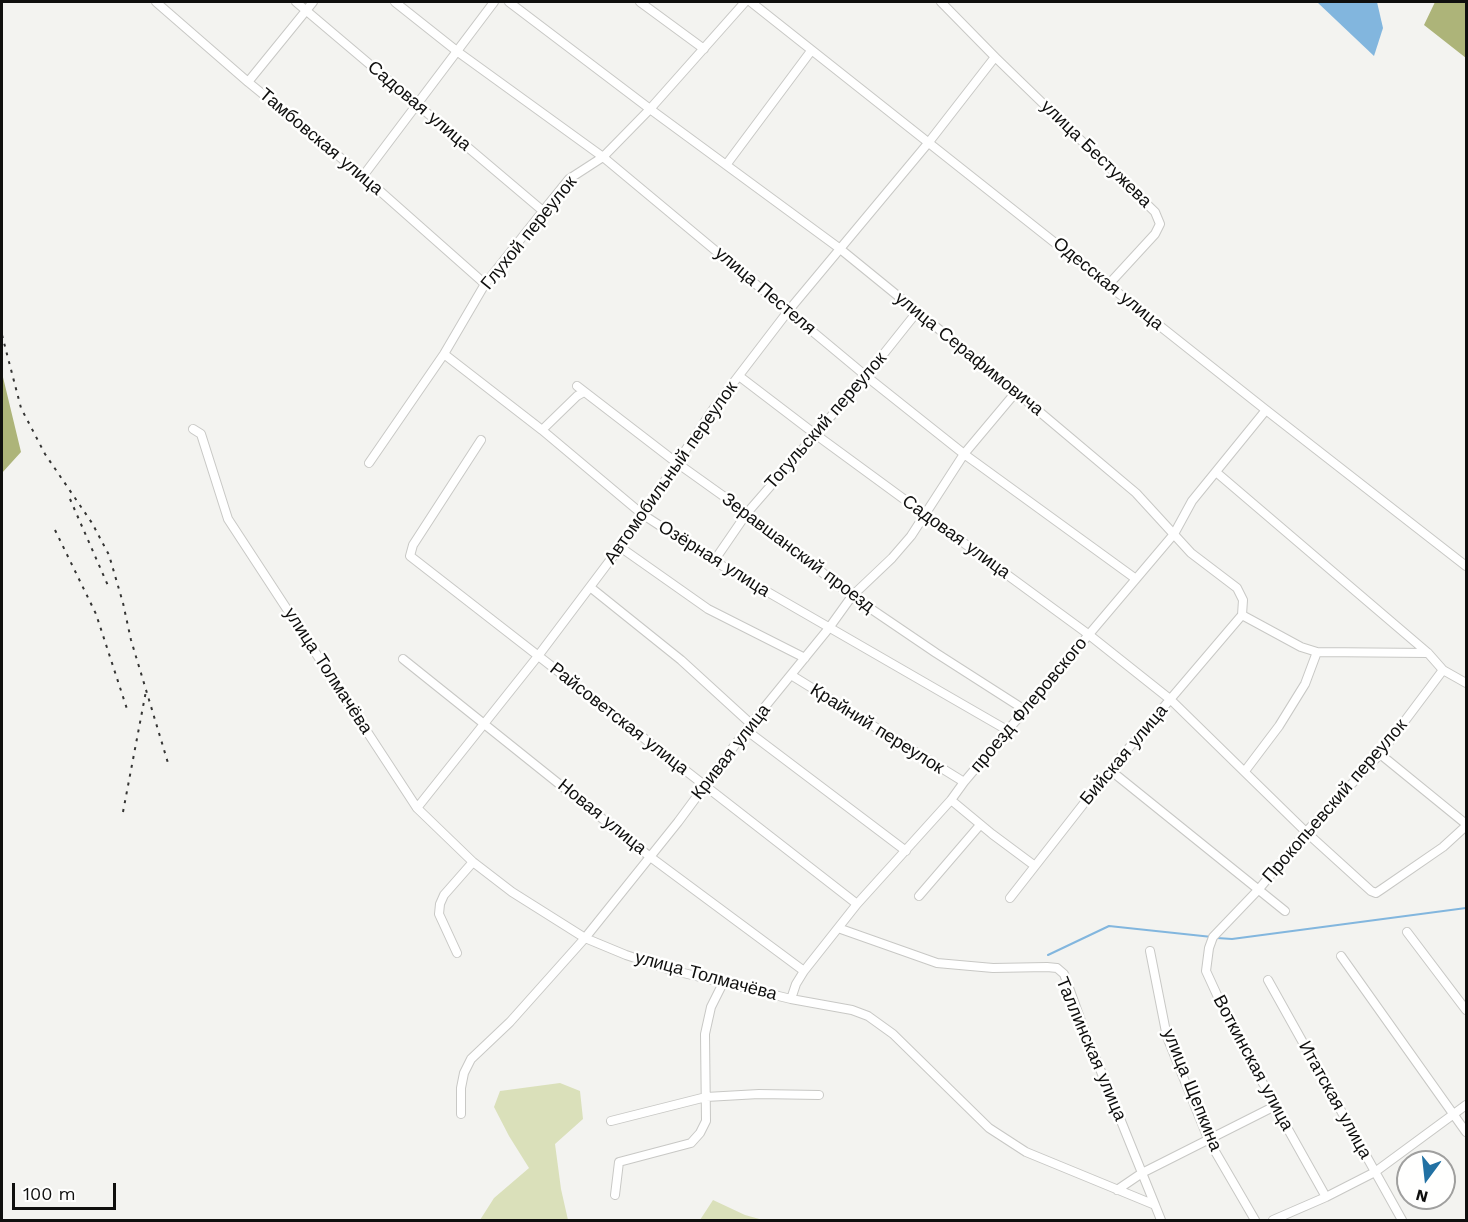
<!DOCTYPE html>
<html>
<head>
<meta charset="utf-8">
<style>
	body { margin:0 }
	#map { position:relative; width:1468px; height:1222px; overflow:hidden; background:#f3f3f0; font-family:"Work Sans",sans-serif }
	canvas { display:block }
	.frame { position:absolute; inset:0; border:3px solid #0f0f0e; pointer-events:none }
	.north { position:absolute; left:1396px; top:1150px; width:60px; height:60px; box-sizing:border-box; background:#fffffe; border:2px solid #9f9f9e; border-radius:50%; rotate:195deg; font-size:16px; font-weight:700; line-height:24px; text-align:center; color:#0f0f0e }
	.north::after { content:''; display:block; margin:auto; width:21px; height:27px; background:#2271a3; clip-path:polygon(50% 0,100% 100%,50% 72%,0 100%) }
	.scale { position:absolute; left:12px; top:1183px; width:104px; height:27px; box-sizing:border-box; border:3px solid #0f0f0e; border-top:0; padding-left:8px; font-size:18px; line-height:21px; white-space:nowrap; color:#0f0f0e; -webkit-text-stroke:4px #fffffe; paint-order:stroke }
</style>
</head>
<body>
<div id="map">
<canvas width="1468" height="1222"></canvas>
<div class="frame"></div>
<div class="north">N</div>
<div class="scale">100 m</div>
</div>
<script>
const g = document.querySelector('canvas').getContext('2d');
g.lineJoin = 'round';
function fill(path, color) { g.fillStyle = color; g.fill(path, 'evenodd'); }
const poly = rows => new Path2D(rows.map(r => 'M' + r).join(''));
function trace(path, color, width, dash) { g.strokeStyle = color; g.lineWidth = width; g.lineCap = dash ? 'butt' : 'round'; g.setLineDash(dash || []); g.stroke(path); }
function drawText(font, color, halo, rows, align = 'center') {
  g.font = font + ' "Work Sans",sans-serif'; g.lineWidth = 5; g.setLineDash([]); g.textBaseline = 'middle'; g.strokeStyle = halo; g.fillStyle = color; for (const [text, x, y, turn = 0] of rows) {
    g.save(); g.translate(x, y); g.rotate((+turn || 0) * Math.PI / 180); g.textAlign = isNaN(turn) ? turn : align; if (halo) g.strokeText(text, 0, 0); g.fillText(text, 0, 0); g.restore();
  }
}
fill(poly([
	[560,1083,580,1091,583,1119,555,1144,561,1189,568,1220,480,1220,494,1198,529,1168,509,1136,494,1107,500,1091],
	[713,1200,745,1215,763,1220,700,1220]
]), '#dae0ba');
fill(poly([
	[1435,2,1466,2,1466,58,1424,25],
	[2,373,21,452,2,473]
]), '#adb479');
fill(poly([
	[1317,2,1377,2,1383,28,1374,56]
]), '#82b6de');
trace(poly([
	[1217,938,1232,939,1466,908],
	[1048,955,1109,926,1212,937]
]), '#82b6de', 2);
const minor = poly([
	[156,2,248,82,363,176,485,284],
	[296,2,543,211],
	[395,2,458,52,603,157,866,376,964,454,1136,579],
	[509,2,650,109,839,248,1016,392,1136,493,1191,553,1237,588,1243,600,1242,615,1301,647,1317,652,1428,653],
	[640,2,704,49],
	[751,2,1266,410,1466,566],
	[941,2,995,57],
	[248,82,313,2],
	[726,165,811,51],
	[363,176,494,2],
	[444,354,542,430,642,514,714,561,1007,730],
	[739,376,815,434,1088,634,1171,700,1306,832,1371,891,1376,893,1382,889,1443,847,1466,826],
	[577,386,677,463,747,513,852,596,936,653,1025,710],
	[193,429,201,434,228,519,417,808,473,862,512,892,585,938,626,955,671,970,791,999,852,1010,868,1016,893,1034,989,1128,1026,1152,1155,1205,1161,1220],
	[542,430,577,396,584,392],
	[481,440,413,545,410,556,857,904],
	[369,463,444,354,485,284,543,211,569,179,603,157,650,109,745,2],
	[1216,472,1428,653,1443,670,1466,683],
	[620,547,708,609,805,658],
	[714,561,747,513,866,376,917,312],
	[590,587,681,660,751,724],
	[403,659,649,856,804,971],
	[791,675,964,782],
	[746,730,906,851],
	[1380,754,1466,824],
	[1110,770,1285,911],
	[1245,771,1279,726,1305,684,1317,652],
	[951,800,992,834,1035,866],
	[417,808,538,656,620,547,714,408,789,310,929,142,995,57,1155,212,1160,224,1155,234,1109,284],
	[919,896,980,825],
	[1010,898,1110,770,1242,615],
	[838,928,937,963,993,968,1047,967,1057,968,1064,974,1085,1032,1155,1205],
	[1407,932,1466,1010],
	[1150,951,1167,1037,1209,1141,1255,1220],
	[457,953,439,914,440,904,444,895,473,862],
	[1341,956,1466,1132],
	[1268,980,1402,1220],
	[791,999,796,984,804,971,857,904,951,800,964,782,1174,534,1192,501,1266,410],
	[461,1114,461,1088,464,1073,471,1059,510,1022,585,938,678,822,746,730,829,628,852,596,892,558,911,536,964,454,1016,392],
	[611,1121,706,1097,759,1094,819,1095],
	[1117,1190,1142,1173,1275,1106],
	[615,1195,619,1162,691,1143,700,1133,706,1121,705,1034,711,1007,723,983],
	[1326,1197,1275,1106,1223,1008,1206,971,1209,948,1213,937,1259,889,1306,832,1380,754,1443,670],
	[1273,1220,1326,1197,1375,1172,1466,1105]
]);
trace(minor, '#c8c8c5', 10);
trace(minor, '#fff', 8);
trace(poly([
	[2,335,21,408,45,454,92,523,109,555,123,603,131,640,168,763],
	[70,499,109,588],
	[55,530,96,614,127,709],
	[123,812,146,691]
]), '#343433', 2, [3, 6]);
drawText('18px', '#0f0f0e', '#fffffe', [
	["Садовая улица",419,106,40],
	["Тамбовская улица",321,142,40],
	["улица Бестужева",1096,154,44],
	["Глухой переулок",529,233,-51],
	["Одесская улица",1108,284,39],
	["улица Пестеля",765,291,40],
	["улица Серафимовича",969,354,39],
	["Тогульский переулок",826,421,-49],
	["Автомобильный переулок",671,473,-55],
	["Садовая улица",956,537,36],
	["Зеравшанский проезд",798,553,37],
	["Озёрная улица",714,559,32],
	["улица Толмачёва",328,671,57],
	["проезд Флеровского",1029,705,-50],
	["Райсоветская улица",619,719,38],
	["Крайний переулок",877,729,32],
	["Кривая улица",731,752,-52],
	["Бийская улица",1124,755,-50],
	["Прокопьевский переулок",1335,801,-49],
	["Новая улица",602,817,39],
	["улица Толмачёва",706,976,15],
	["Таллинская улица",1091,1049,67],
	["Воткинская улица",1253,1063,62],
	["улица Щепкина",1192,1090,68],
	["Итатская улица",1335,1100,61]
]);
</script>
</body>
</html>
